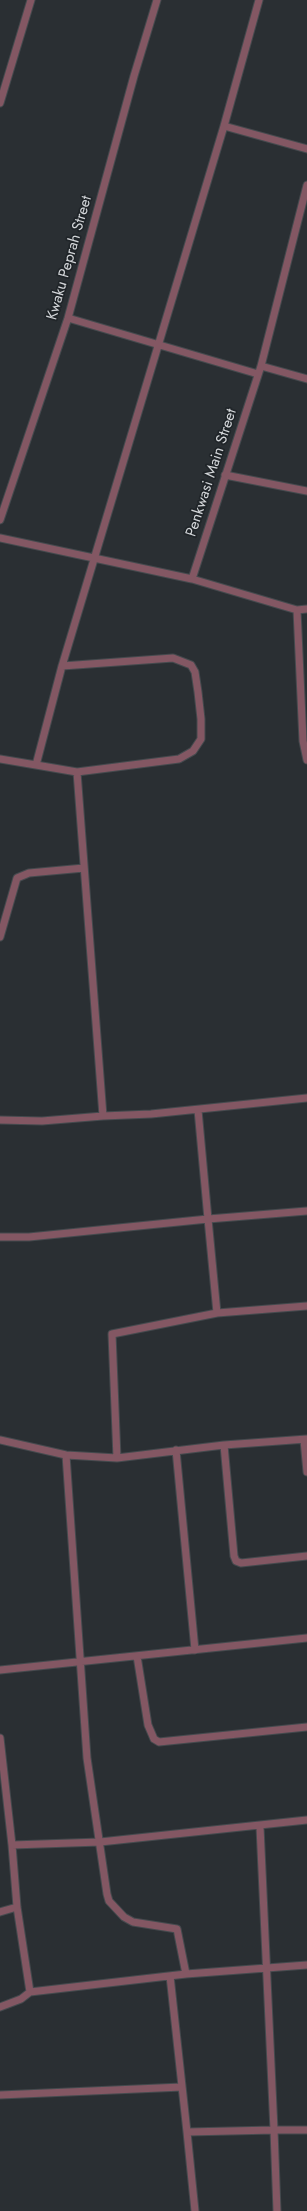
<!DOCTYPE html>
<html>
<head>
<meta charset="utf-8">
<style>
	body { margin:0 }
	canvas { display:block; background:#2a2f33 }
</style>
</head>
<body>
<canvas width="307" height="2211"></canvas>
<script>
const g = document.querySelector('canvas').getContext('2d');
g.lineJoin = 'round';
const poly = rows => new Path2D(rows.map(r => 'M' + r).join(''));
function trace(path, color, width, dash) { g.strokeStyle = color; g.lineWidth = width; g.lineCap = dash ? 'butt' : 'round'; g.setLineDash(dash || []); g.stroke(path); }
function drawText(font, color, halo, rows, align = 'center') {
  g.font = font + ' Jost,sans-serif'; g.lineWidth = 3.5; g.setLineDash([]); g.textBaseline = 'middle'; g.strokeStyle = halo; g.fillStyle = color; for (const [text, x, y, turn = 0] of rows) {
    g.save(); g.translate(x, y); g.rotate((+turn || 0) * Math.PI / 180); g.textAlign = isNaN(turn) ? turn : align; if (halo) g.strokeText(text, 0, 0); g.fillText(text, 0, 0); g.restore();
  }
}
const minor = poly([
	[259,0,224,126,307,149],
	[0,103,31,0],
	[68,318,258,374],
	[261,366,307,379],
	[225,475,307,491],
	[0,520,68,318,134,76,157,0],
	[0,538,192,579,261,366,307,185],
	[192,579,297,610,307,609],
	[297,610,303,741,307,760],
	[62,666,173,658,191,665,195,672,198,692,201,719,201,739,193,751,179,759,77,772],
	[0,759,36,765,62,666,224,126],
	[36,765,77,772,103,1116],
	[0,937,17,878,29,873,84,868],
	[0,1120,42,1121,103,1116,151,1114,307,1098],
	[307,1211,208,1219,217,1313,307,1306],
	[0,1237,29,1237,208,1219,198,1110],
	[0,1440,66,1455,117,1458,224,1445,307,1439],
	[304,1440,307,1472],
	[224,1445,234,1556,236,1561,241,1563,307,1556],
	[176,1450,195,1650],
	[66,1455,87,1758,107,1894,109,1901,124,1917,133,1922,177,1929,186,1974],
	[117,1458,112,1334,217,1313],
	[137,1656,148,1725,154,1739,159,1742,307,1727],
	[0,1670,307,1638],
	[0,1738,12,1845,100,1842,307,1820],
	[12,1845,17,1907,30,1992,186,1974,307,1965],
	[0,1912,17,1907],
	[170,1976,187,2132,274,2130,260,1827],
	[0,2007,21,1999,30,1992],
	[0,2095,182,2087],
	[187,2132,195,2211],
	[277,2211,274,2130,307,2130]
]);
trace(minor, '#454a4e', 9);
trace(minor, '#835763', 7);
drawText('15px', '#d3d6d9', '#202529', [
	["Kwaku Peprah Street",70,258,-74],
	["Penkwasi Main Street",212,473,-72]
]);
</script>
</body>
</html>
